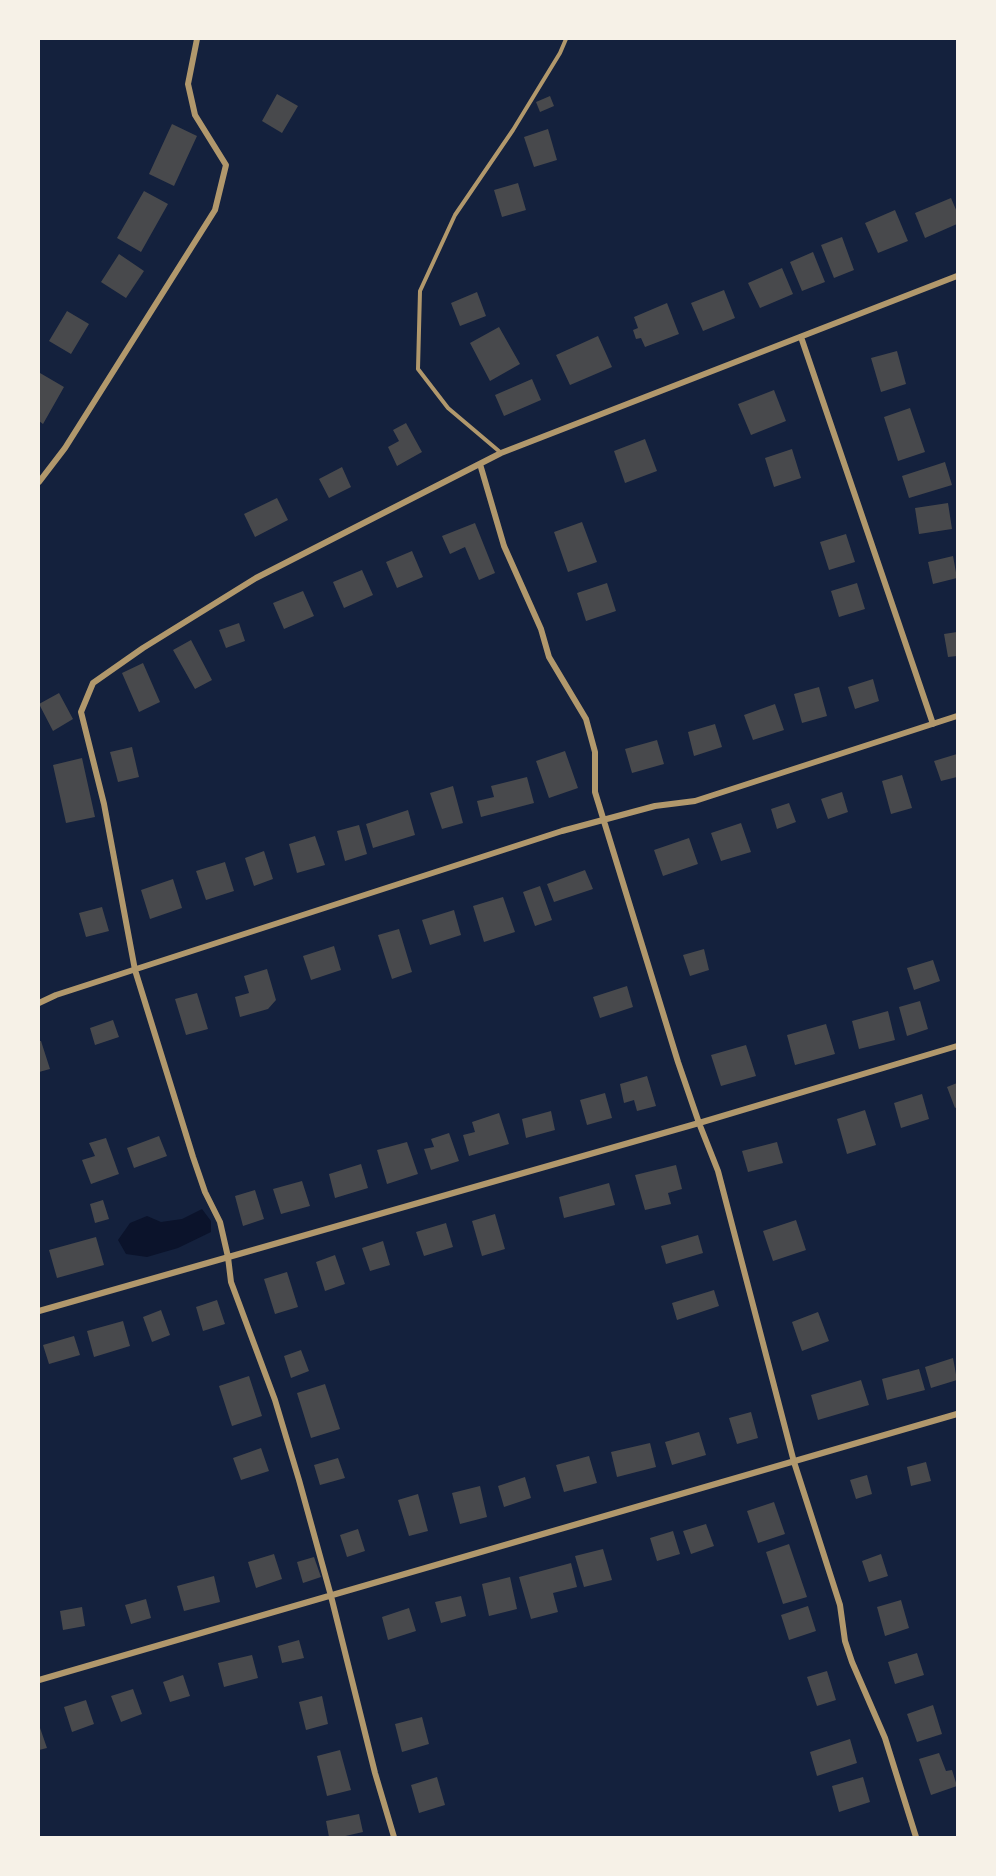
<!DOCTYPE html>
<html>
<head>
<meta charset="utf-8">
<style>
	body { margin:0 }
	#map { position:relative; width:996px; height:1876px; overflow:hidden; background:#14213d; font-family:"DejaVu Sans",sans-serif }
	canvas { display:block }
	.frame { position:absolute; inset:0; border:40px solid #f6f1e7; pointer-events:none }
</style>
</head>
<body>
<div id="map">
<canvas width="996" height="1876"></canvas>
<div class="frame"></div>
</div>
<script>
const g = document.querySelector('canvas').getContext('2d');
g.lineJoin = 'round';
function fill(path, color) { g.fillStyle = color; g.fill(path, 'evenodd'); }
const poly = rows => new Path2D(rows.map(r => 'M' + r).join(''));
function trace(path, color, width, dash) { g.strokeStyle = color; g.lineWidth = width; g.lineCap = dash ? 'butt' : 'round'; g.setLineDash(dash || []); g.stroke(path); }
fill(poly([
	[202,1209,211,1221,211,1232,178,1248,147,1257,126,1254,118,1240,130,1223,147,1216,161,1222,182,1219]
]), '#0b132b');
fill(poly([
	[277,94,298,106,282,133,262,121],
	[550,96,554,106,540,112,536,102],
	[172,124,197,136,174,186,149,174],
	[548,129,557,160,534,167,524,137],
	[518,183,526,210,502,217,494,190],
	[144,191,168,204,141,252,117,238],
	[951,198,957,212,957,224,925,238,915,213],
	[895,210,908,241,878,253,865,223],
	[842,237,854,270,834,278,821,245],
	[813,252,825,282,802,291,790,262],
	[119,254,144,271,126,298,101,282],
	[782,268,793,294,760,308,748,283],
	[724,290,735,318,703,331,691,303],
	[477,292,486,316,460,326,451,303],
	[667,303,679,334,645,347,641,338,636,339,633,330,638,328,634,317],
	[67,311,89,324,71,354,49,341],
	[499,327,520,364,490,381,470,343],
	[598,336,612,367,570,385,556,355],
	[897,351,906,384,881,392,871,358],
	[40,373,64,387,43,424,39,421],
	[532,379,541,400,504,416,495,395],
	[774,390,786,421,751,435,738,404],
	[910,408,925,452,898,461,884,417],
	[406,423,422,452,397,466,388,447,399,441,393,430],
	[645,439,657,471,625,483,614,451],
	[792,449,801,478,774,487,765,458],
	[945,462,952,485,909,498,902,476],
	[342,467,351,487,329,498,319,479],
	[277,498,288,520,255,537,244,514],
	[948,503,952,529,919,534,915,508],
	[582,522,597,562,568,572,554,532],
	[475,523,495,573,479,580,465,547,450,554,442,536],
	[846,534,855,562,829,570,820,542],
	[412,551,423,577,397,588,386,562],
	[953,556,957,578,933,584,928,562],
	[362,570,373,595,344,608,333,582],
	[607,583,616,611,586,621,577,593],
	[857,583,865,609,839,617,831,591],
	[303,591,314,616,284,629,273,603],
	[239,623,245,641,226,648,219,630],
	[957,632,957,656,948,657,944,634],
	[191,640,212,680,195,689,173,650],
	[143,663,160,702,139,712,122,673],
	[873,679,879,701,855,709,848,687],
	[819,687,827,716,802,723,794,694],
	[59,693,73,719,53,731,39,704],
	[775,704,784,730,753,740,744,715],
	[715,724,722,747,694,756,688,732],
	[657,740,664,764,632,773,625,749],
	[132,747,139,777,118,782,110,752],
	[565,751,578,788,549,798,536,761],
	[957,754,957,777,941,781,934,761],
	[82,758,95,817,66,823,53,765],
	[902,775,912,808,891,814,882,781],
	[527,777,534,803,481,817,477,801,494,797,491,786],
	[453,786,463,823,442,829,430,793],
	[842,792,848,812,828,819,821,799],
	[789,803,796,822,777,829,771,809],
	[408,810,415,835,373,848,366,824],
	[741,823,751,852,721,861,711,833],
	[359,825,367,854,345,861,337,831],
	[315,836,325,865,297,873,289,844],
	[689,838,698,864,663,876,654,850],
	[264,851,273,879,254,886,245,858],
	[225,862,234,891,206,900,196,871],
	[585,870,593,889,554,902,547,884],
	[173,879,182,908,150,919,141,890],
	[540,886,552,920,535,926,523,892],
	[503,897,515,932,484,942,473,906],
	[102,907,109,931,86,937,79,913],
	[454,910,461,935,430,945,422,920],
	[399,929,412,972,392,979,378,935],
	[334,946,341,970,311,980,303,956],
	[704,949,709,970,690,976,683,955],
	[933,960,940,981,914,990,907,968],
	[267,969,276,1000,268,1009,240,1017,235,997,249,993,244,976],
	[627,986,633,1007,600,1018,593,997],
	[197,993,208,1029,186,1035,175,999],
	[920,1001,928,1029,907,1036,899,1007],
	[888,1011,895,1040,859,1049,852,1021],
	[113,1020,119,1037,95,1045,90,1028],
	[826,1024,835,1054,795,1065,787,1035],
	[39,1041,41,1041,50,1069,39,1072],
	[746,1045,756,1076,721,1086,711,1055],
	[647,1076,656,1106,637,1111,634,1100,624,1103,620,1084],
	[957,1083,957,1107,955,1108,947,1087],
	[605,1093,612,1118,587,1125,580,1100],
	[922,1094,929,1119,901,1128,894,1103],
	[865,1110,876,1145,847,1154,837,1119],
	[551,1111,555,1130,526,1138,522,1119],
	[499,1113,509,1144,469,1156,463,1135,475,1132,472,1122],
	[449,1133,459,1161,431,1170,424,1149,434,1147,431,1139],
	[159,1136,167,1156,134,1168,127,1148],
	[106,1138,119,1174,91,1184,82,1160,95,1156,89,1143],
	[407,1142,418,1174,387,1184,377,1150],
	[777,1142,783,1163,748,1172,742,1151],
	[361,1164,368,1188,335,1198,329,1174],
	[676,1165,682,1189,668,1193,671,1204,645,1210,635,1175],
	[302,1181,310,1206,281,1214,273,1189],
	[609,1183,615,1205,564,1218,559,1197],
	[255,1190,264,1219,243,1226,235,1196],
	[103,1200,109,1219,95,1223,90,1204],
	[495,1214,505,1249,482,1256,472,1221],
	[796,1220,806,1250,773,1261,763,1231],
	[446,1223,453,1247,424,1256,416,1232],
	[698,1235,703,1253,666,1264,661,1246],
	[96,1237,104,1265,57,1278,49,1250],
	[383,1241,390,1265,370,1271,362,1248],
	[335,1255,345,1284,325,1291,316,1262],
	[287,1272,298,1307,275,1314,264,1279],
	[714,1290,719,1306,677,1320,672,1303],
	[217,1300,225,1324,203,1331,196,1307],
	[161,1310,170,1335,152,1342,143,1317],
	[818,1312,829,1341,802,1351,792,1322],
	[123,1321,130,1346,94,1357,87,1331],
	[74,1336,80,1355,49,1364,43,1345],
	[301,1350,309,1371,291,1378,284,1356],
	[953,1358,957,1380,931,1388,925,1367],
	[919,1369,925,1390,887,1400,882,1379],
	[249,1376,262,1416,232,1426,219,1386],
	[861,1380,869,1405,818,1420,811,1395],
	[325,1384,340,1429,311,1438,297,1393],
	[751,1412,758,1438,737,1444,729,1418],
	[699,1432,706,1455,672,1465,665,1442],
	[650,1443,656,1467,617,1477,611,1452],
	[261,1448,269,1471,241,1480,233,1458],
	[589,1456,597,1483,564,1492,556,1465],
	[338,1458,345,1478,320,1485,314,1465],
	[926,1462,931,1481,911,1486,907,1467],
	[867,1475,872,1494,856,1499,850,1480],
	[525,1477,531,1498,504,1507,498,1486],
	[480,1486,487,1517,460,1524,452,1493],
	[418,1494,428,1531,409,1536,398,1500],
	[774,1502,785,1534,758,1543,747,1511],
	[706,1524,714,1546,691,1554,683,1531],
	[358,1529,365,1551,347,1557,340,1535],
	[673,1531,680,1554,657,1561,650,1538],
	[789,1544,807,1597,783,1604,766,1552],
	[603,1549,612,1580,584,1587,575,1556],
	[274,1554,282,1579,256,1588,248,1562],
	[881,1554,888,1576,869,1582,862,1561],
	[314,1557,321,1577,303,1583,297,1562],
	[571,1563,577,1587,553,1593,558,1612,531,1619,519,1577],
	[214,1576,220,1602,184,1611,177,1586],
	[510,1577,517,1609,489,1616,482,1584],
	[461,1596,466,1616,441,1623,435,1602],
	[146,1599,151,1618,131,1624,125,1605],
	[901,1600,909,1628,885,1636,877,1607],
	[808,1606,816,1631,789,1640,781,1615],
	[82,1607,85,1626,63,1630,60,1611],
	[409,1608,416,1631,388,1640,382,1617],
	[299,1640,304,1658,282,1663,278,1646],
	[917,1653,924,1675,895,1684,888,1662],
	[252,1655,258,1678,224,1687,218,1663],
	[827,1671,836,1700,817,1706,807,1677],
	[183,1675,190,1696,170,1702,163,1682],
	[133,1689,142,1714,121,1722,111,1696],
	[322,1696,328,1724,306,1730,299,1702],
	[86,1700,94,1724,72,1732,64,1707],
	[933,1705,942,1734,917,1742,907,1714],
	[422,1717,429,1744,402,1752,395,1724],
	[39,1725,47,1748,39,1750],
	[850,1739,857,1763,817,1776,810,1752],
	[340,1750,351,1790,327,1796,317,1756],
	[939,1753,946,1771,952,1770,957,1786,931,1795,919,1759],
	[437,1777,445,1805,419,1813,411,1785],
	[863,1777,870,1802,839,1812,832,1786],
	[359,1814,363,1832,341,1837,329,1837,326,1821]
]), '#48494c');
trace(poly([
	[500,452,448,408,418,369,420,291,455,215,513,130,560,53,566,39]
]), '#b1986c', 4);
trace(poly([
	[801,337,933,724],
	[480,464,504,546,541,629,549,657,586,719,595,752,595,792,678,1062,699,1123,718,1171,794,1462,840,1605,845,1641,852,1662,885,1738,916,1837],
	[39,482,65,448,215,210,226,165,195,115,188,84,197,39],
	[39,1003,56,995,562,831,655,806,695,801,957,716],
	[39,1311,699,1123,957,1046],
	[39,1680,957,1414],
	[394,1837,375,1773,331,1596,299,1480,275,1400,231,1282,228,1257,220,1222,205,1192,193,1157,135,970,104,804,81,712,93,683,143,648,256,578,501,453,957,276]
]), '#b1986c', 6);
</script>
</body>
</html>
